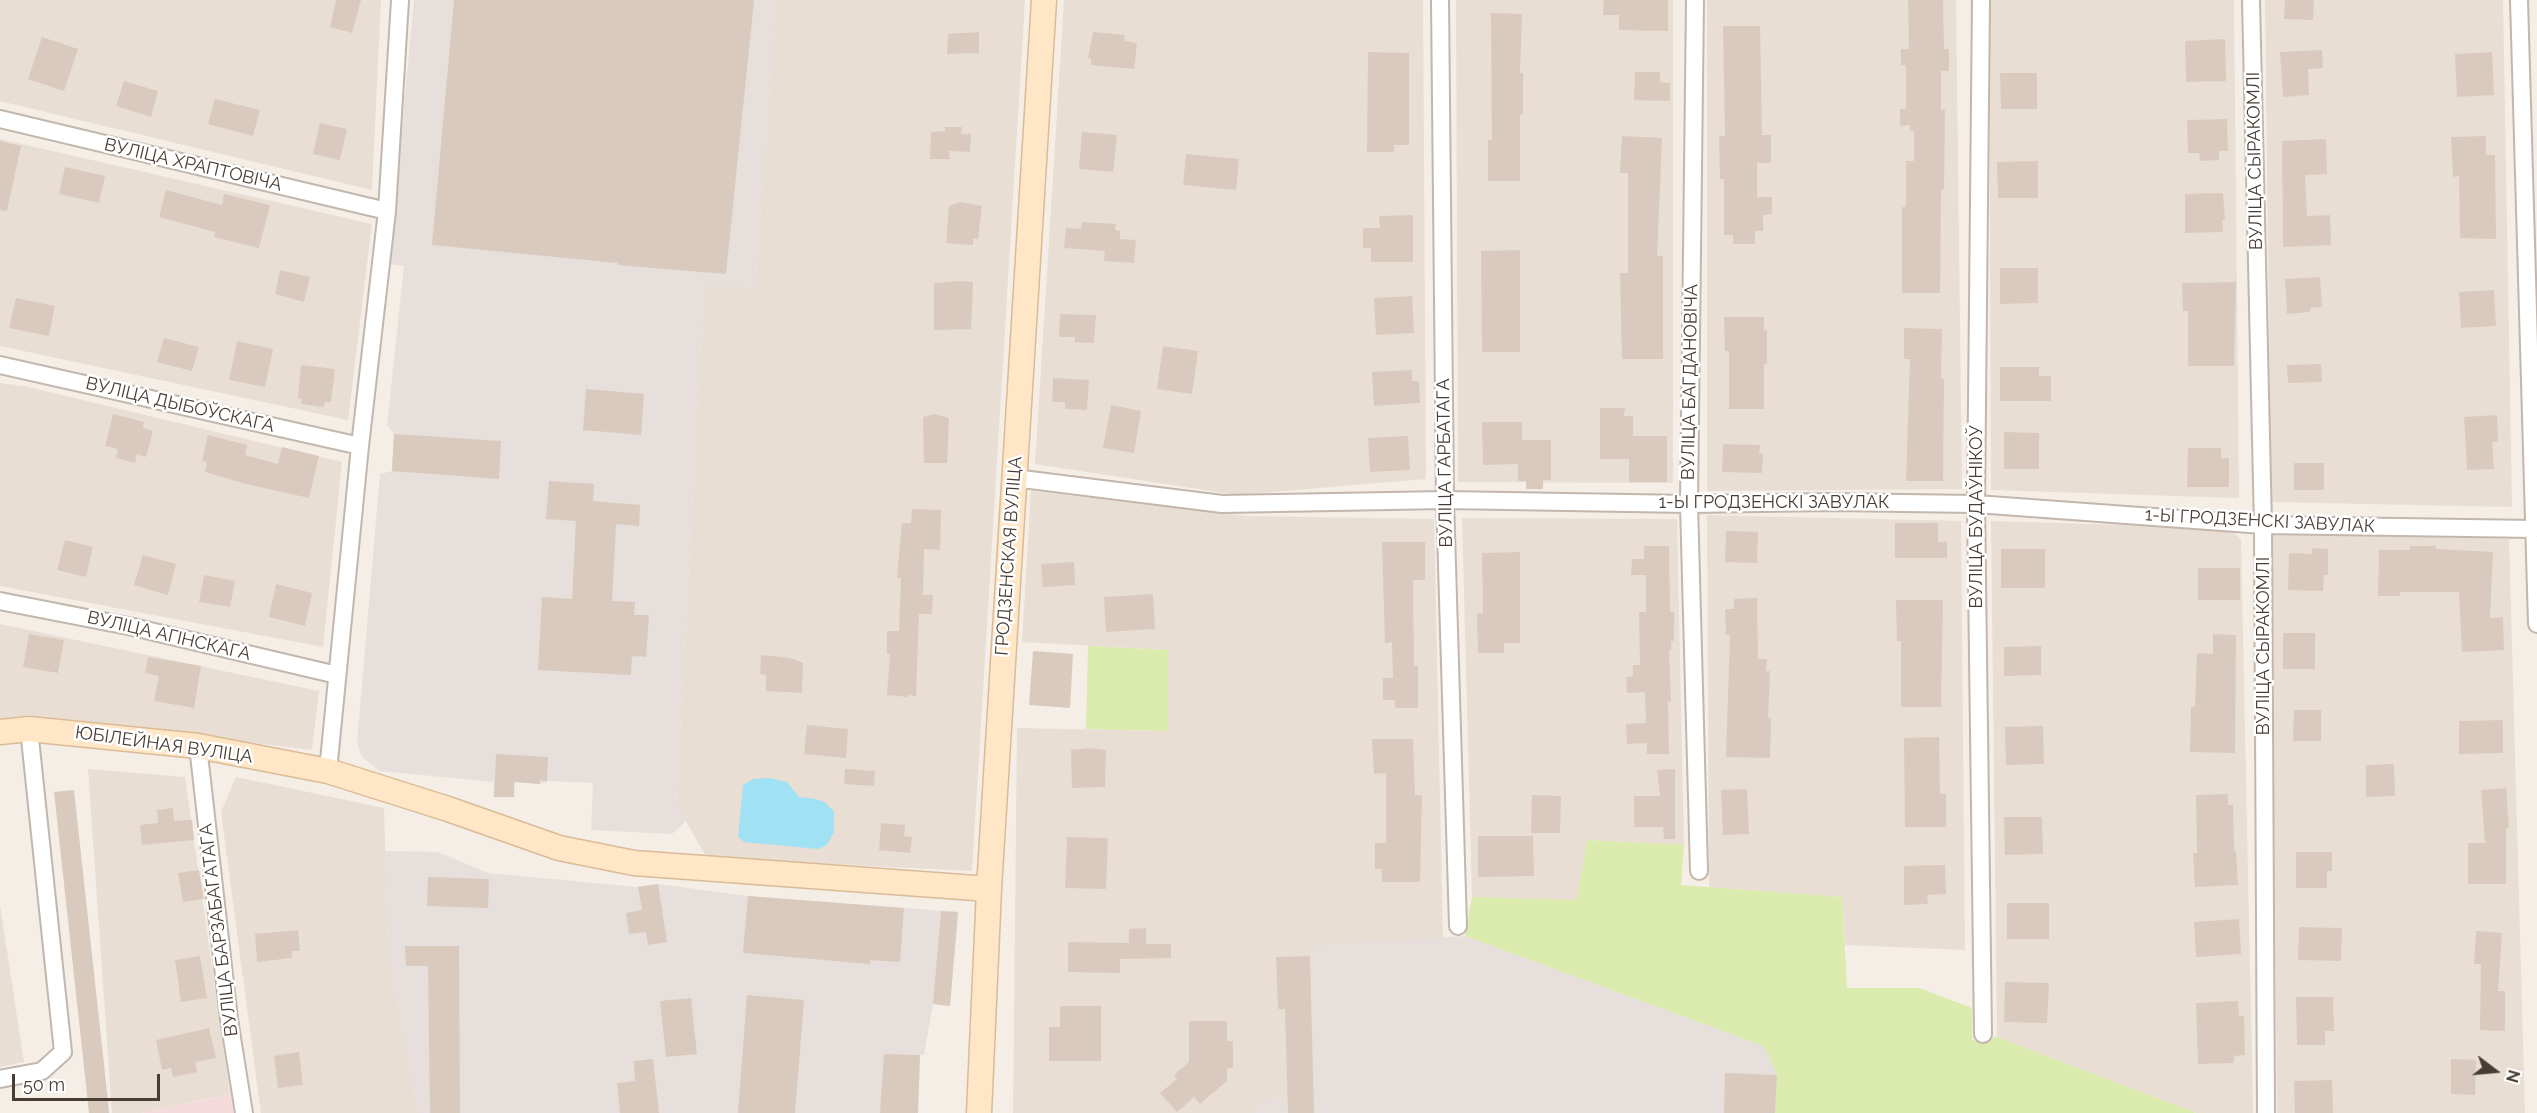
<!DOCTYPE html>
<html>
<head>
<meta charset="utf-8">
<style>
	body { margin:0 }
	#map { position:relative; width:2537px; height:1113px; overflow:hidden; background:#f4eee7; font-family:Raleway,sans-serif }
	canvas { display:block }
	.north { position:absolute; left:2465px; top:1041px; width:60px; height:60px; -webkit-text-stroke:4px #fff; paint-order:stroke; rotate:106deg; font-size:16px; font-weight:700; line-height:24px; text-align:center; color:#483d35 }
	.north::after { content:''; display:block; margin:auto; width:21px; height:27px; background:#483d35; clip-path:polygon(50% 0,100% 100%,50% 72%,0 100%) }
	.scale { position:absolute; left:12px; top:1074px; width:148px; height:27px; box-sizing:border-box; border:3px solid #483d35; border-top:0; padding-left:8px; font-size:18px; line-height:21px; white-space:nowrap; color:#483d35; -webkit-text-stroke:4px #fff; paint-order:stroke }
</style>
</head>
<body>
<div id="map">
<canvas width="2537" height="1113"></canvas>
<div class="north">N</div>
<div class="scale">50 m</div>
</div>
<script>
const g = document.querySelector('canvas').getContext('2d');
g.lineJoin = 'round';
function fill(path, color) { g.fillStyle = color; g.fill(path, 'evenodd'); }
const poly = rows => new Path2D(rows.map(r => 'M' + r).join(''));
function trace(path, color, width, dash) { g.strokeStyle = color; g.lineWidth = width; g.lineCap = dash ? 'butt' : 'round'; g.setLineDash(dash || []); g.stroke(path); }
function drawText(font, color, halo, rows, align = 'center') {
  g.font = font + ' Raleway,sans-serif'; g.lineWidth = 5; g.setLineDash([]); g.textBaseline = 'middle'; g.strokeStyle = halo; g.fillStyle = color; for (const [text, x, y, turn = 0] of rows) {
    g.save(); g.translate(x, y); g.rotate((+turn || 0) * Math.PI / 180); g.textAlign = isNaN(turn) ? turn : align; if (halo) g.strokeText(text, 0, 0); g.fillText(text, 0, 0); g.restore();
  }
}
fill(poly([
	[0,0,381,0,372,190,0,101],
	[776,0,1025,0,972,871,707,858,676,804,704,285,755,288],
	[1064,0,1423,0,1426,479,1237,495,1035,464],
	[1456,0,1673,0,1673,483,1458,482],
	[1707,0,1956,0,1962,489,1707,491],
	[1989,0,2234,0,2239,498,1991,490],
	[2265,0,2503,0,2512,507,2271,502],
	[0,139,372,224,348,420,0,346],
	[0,383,24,386,342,462,323,647,0,586],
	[1031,491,1246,516,1434,519,1443,938,1310,946,1313,1087,1309,1098,1262,1099,1252,1113,1013,1113,1017,728,1167,731,1167,650,1022,642],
	[1707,515,1961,521,1965,950,1845,945,1842,897,1709,887],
	[1462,518,1677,519,1684,845,1587,840,1577,901,1472,897],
	[1991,521,2227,528,2241,539,2253,1113,2196,1113,1997,1037],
	[2271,532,2509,539,2525,1113,2277,1113],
	[0,624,319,691,312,750,29,715,0,719],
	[88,769,185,777,230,1094,141,1113,112,1113],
	[236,777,384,808,388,951,418,1113,261,1113,221,812],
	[0,905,24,1062,0,1067]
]), '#e9ded4');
fill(poly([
	[414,0,776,0,755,289,704,286,676,804,687,820,672,834,591,830,593,783,548,781,540,784,515,782,514,797,493,797,494,782,380,771,362,757,357,743,380,474,392,471,394,434,387,425,404,266,389,264],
	[385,851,438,852,488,873,638,887,658,884,748,896,958,912,950,1006,933,1004,924,1055,920,1055,918,1113,418,1113,388,951],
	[1465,936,1764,1046,1777,1075,1775,1113,1252,1113,1262,1099,1309,1098,1313,1088,1310,945]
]), '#e6dfdc');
fill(poly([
	[230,1094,234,1113,141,1113,209,1099]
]), '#f5dadb');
fill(poly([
	[1088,646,1168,650,1168,731,1086,729],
	[1587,840,1684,845,1681,885,1842,897,1847,988,1919,988,1972,1008,1972,1040,1997,1037,2196,1113,1775,1113,1777,1075,1764,1046,1465,936,1472,897,1577,900]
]), '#dbebad');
fill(poly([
	[769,778,787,782,799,797,815,799,825,802,834,812,834,832,827,845,818,849,744,842,738,836,743,785,753,779]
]), '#a0e2f4');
fill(poly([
	[336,0,361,0,352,33,330,27],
	[454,0,754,0,726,274,618,265,618,263,432,245],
	[1604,0,1668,0,1668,31,1619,30,1619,15,1603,15],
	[1908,0,1943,0,1944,49,1949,49,1949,71,1941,71,1941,110,1945,110,1944,190,1941,190,1940,293,1902,293,1902,207,1906,207,1906,161,1914,161,1914,131,1910,131,1910,125,1900,126,1900,109,1906,109,1906,65,1901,65,1901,49,1909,49],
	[2285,0,2314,0,2313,20,2284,19],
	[1491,13,1522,14,1520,73,1523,73,1523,114,1520,114,1520,181,1488,181,1488,140,1492,140],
	[1723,26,1760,26,1762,135,1771,135,1771,163,1757,163,1757,197,1772,197,1772,214,1763,215,1763,231,1755,231,1755,244,1733,244,1733,235,1724,235,1724,179,1720,179,1719,136,1725,136],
	[979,32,979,53,947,54,948,34],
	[1093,32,1125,35,1124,41,1137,43,1134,69,1091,65,1091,58,1088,58],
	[42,37,78,49,64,91,28,79],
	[2225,39,2226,81,2186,82,2185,41],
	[2322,50,2323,68,2308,69,2309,95,2283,97,2280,52],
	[1368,52,1409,53,1409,145,1394,145,1394,152,1367,152],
	[2492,52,2494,95,2457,97,2455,54],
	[1635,72,1660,72,1660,82,1670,83,1670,101,1634,100],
	[2000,73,2037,73,2037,109,2001,109],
	[124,81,158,91,151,117,116,106],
	[215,99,260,110,253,136,208,124],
	[2227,119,2228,151,2219,151,2219,160,2200,161,2199,153,2188,153,2187,120],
	[320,123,347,129,340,160,313,154],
	[945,127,962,127,961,134,971,134,970,152,949,151,950,159,930,159,931,132,945,131],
	[1082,132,1117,135,1113,172,1079,169],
	[1622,136,1662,138,1657,256,1663,256,1663,359,1622,359,1620,273,1628,273,1628,173,1620,173],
	[2486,136,2486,155,2495,155,2496,239,2460,238,2459,176,2453,177,2451,137],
	[2326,139,2327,174,2305,175,2307,216,2330,215,2331,245,2283,247,2282,141],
	[0,141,21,146,7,211,0,210],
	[1186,154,1239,159,1236,190,1183,185],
	[2038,161,2038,198,1998,198,1997,162],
	[65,167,105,176,99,203,59,194],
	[166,190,222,205,224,194,270,205,259,248,214,237,215,232,159,217],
	[2223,193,2225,220,2222,220,2223,232,2185,233,2185,194],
	[960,202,982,206,978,239,973,238,973,245,946,243,949,206],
	[1413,215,1413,262,1371,262,1371,248,1363,248,1363,228,1380,228,1379,216],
	[1082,222,1116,224,1115,230,1120,231,1120,239,1136,240,1134,263,1104,261,1105,251,1064,248,1066,228,1081,229],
	[1520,250,1520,352,1482,352,1481,251],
	[2000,268,2038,268,2038,303,2000,304],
	[280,270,310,277,304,302,275,294],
	[2320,277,2322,307,2310,308,2310,312,2287,314,2285,279],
	[959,281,973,282,971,329,934,330,934,283],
	[2236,282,2234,366,2188,366,2188,311,2183,311,2182,283],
	[2494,290,2496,326,2461,328,2459,292],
	[1412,296,1414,333,1376,335,1374,298],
	[16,298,55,306,49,336,9,328],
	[1060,314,1096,315,1094,343,1075,342,1075,337,1059,337],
	[1724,317,1764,317,1764,330,1767,330,1767,364,1764,364,1764,409,1729,409,1729,351,1725,351],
	[1904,328,1942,329,1941,379,1944,379,1943,481,1906,481,1910,359,1904,359],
	[164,338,199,347,192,371,157,362],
	[237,341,273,349,265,387,229,380],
	[1163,346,1198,351,1192,394,1157,389],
	[2321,364,2322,382,2288,383,2287,365],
	[301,365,335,369,331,402,325,402,324,407,301,404,302,399,298,398],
	[2000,367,2039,367,2039,376,2051,376,2051,401,2000,401],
	[1412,370,1412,381,1419,381,1420,403,1374,406,1372,372],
	[1053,378,1089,380,1087,410,1065,409,1065,402,1052,402],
	[586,389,644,394,641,435,583,430],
	[1111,405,1141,411,1134,453,1103,448],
	[1600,408,1625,408,1624,416,1633,416,1633,436,1667,436,1667,482,1629,482,1629,459,1600,459],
	[113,414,144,422,143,428,153,431,146,457,137,454,135,463,116,458,118,449,105,446],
	[935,414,949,418,947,463,924,463,923,417],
	[2497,415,2498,441,2492,442,2494,469,2467,470,2464,417],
	[1482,422,1522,422,1522,440,1551,440,1551,480,1543,480,1543,489,1526,489,1526,481,1518,481,1518,464,1483,465],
	[2004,432,2039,433,2039,469,2004,469],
	[394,434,501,441,499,479,392,471],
	[208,435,247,445,245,455,278,464,282,447,319,456,309,498,246,484,205,472,207,462,202,461],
	[1408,436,1410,470,1370,472,1368,438],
	[1723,444,1760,445,1759,454,1763,454,1762,473,1722,472],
	[2188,448,2221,448,2221,458,2229,458,2229,487,2187,487],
	[2294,463,2324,463,2324,490,2294,490],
	[549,481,594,484,593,501,640,505,639,526,616,524,612,601,635,602,634,615,649,615,646,657,632,656,631,675,538,670,542,597,572,599,576,521,546,519],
	[912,509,941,510,940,550,924,549,923,595,933,595,932,614,919,614,916,696,908,695,908,697,887,695,890,654,887,654,887,631,899,631,901,578,897,578,902,523,911,523],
	[1895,523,1938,523,1938,542,1947,542,1947,558,1895,558],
	[1726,531,1758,532,1757,563,1725,562],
	[65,540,93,547,86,577,57,570],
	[1382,542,1425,542,1425,580,1413,580,1414,666,1418,666,1418,708,1395,708,1395,700,1383,700,1383,678,1393,678,1392,642,1385,643],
	[1644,546,1669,546,1670,612,1674,612,1674,641,1671,641,1671,650,1669,650,1671,702,1668,702,1669,754,1647,754,1647,743,1627,744,1626,724,1646,723,1645,692,1627,693,1626,677,1633,676,1633,665,1640,665,1639,612,1646,612,1646,575,1631,575,1632,559,1644,559],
	[2410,546,2436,546,2436,549,2493,552,2490,618,2503,617,2504,650,2462,652,2459,592,2400,592,2400,596,2378,596,2379,550,2410,550],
	[2312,548,2328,549,2328,575,2324,575,2323,591,2288,590,2289,553,2312,554],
	[2001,549,2045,549,2045,588,2001,588],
	[1520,552,1520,643,1504,643,1504,653,1478,653,1477,613,1483,613,1482,553],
	[143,555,176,564,168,595,134,585],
	[1074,562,1075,585,1043,587,1041,564],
	[2198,568,2240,568,2240,600,2198,600],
	[204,575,235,581,230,607,199,602],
	[276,584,312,593,305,626,269,617],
	[1153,594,1155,629,1106,632,1104,597],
	[1757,598,1758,659,1767,659,1766,671,1770,671,1768,718,1771,718,1770,758,1726,757,1730,635,1726,635,1725,609,1734,609,1734,599],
	[1896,600,1943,600,1941,707,1901,707,1901,641,1897,641],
	[2283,633,2315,633,2315,669,2283,669],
	[29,634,64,640,58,673,23,667],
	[2213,634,2236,635,2235,753,2190,752,2191,707,2195,707,2197,653,2213,654],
	[2041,646,2041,675,2004,676,2004,647],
	[1033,651,1073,654,1070,708,1029,705],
	[761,655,790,658,803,663,802,693,766,691,766,675,760,674],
	[148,657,201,666,194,708,154,701,159,676,145,673],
	[2294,710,2321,710,2321,741,2293,741],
	[2503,720,2503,753,2459,754,2459,721],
	[807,725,848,729,846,758,804,754],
	[2043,726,2044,764,2006,765,2005,727],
	[1939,737,1940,794,1946,794,1946,827,1905,827,1904,738],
	[1372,739,1413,739,1415,795,1422,795,1420,882,1382,882,1382,869,1375,869,1375,843,1386,843,1386,773,1374,774],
	[1090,748,1106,750,1105,787,1072,788,1071,750],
	[496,754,548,757,547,781,540,780,540,784,514,782,514,797,494,797],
	[2394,764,2395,796,2366,797,2366,765],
	[845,769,875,771,874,786,844,784],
	[1675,769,1675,839,1664,839,1663,827,1634,827,1634,796,1660,796,1657,770],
	[2506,788,2509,828,2506,828,2506,884,2468,884,2468,843,2485,843,2481,790],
	[1747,789,1749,834,1723,835,1721,790],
	[74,790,107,1092,109,1113,89,1113,54,792],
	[2228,794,2228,805,2233,805,2234,851,2236,851,2238,885,2195,887,2193,853,2197,853,2196,795],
	[1532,795,1561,796,1560,833,1531,833],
	[173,808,174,821,192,820,194,840,142,845,140,825,158,823,157,810],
	[2004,817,2042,817,2043,854,2005,855],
	[881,823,905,825,904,836,912,837,910,853,879,850],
	[1478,836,1533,836,1534,876,1478,877],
	[1067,837,1108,838,1106,889,1065,888],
	[2296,852,2332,852,2332,871,2327,871,2327,888,2296,888],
	[1945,865,1946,894,1927,895,1928,904,1904,905,1904,866],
	[199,870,204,899,183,902,178,873],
	[428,877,489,879,488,908,427,906],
	[658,884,667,942,648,945,646,932,629,934,626,913,642,910,638,887],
	[748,896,904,908,900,962,870,960,870,964,743,953],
	[2007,903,2049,903,2049,939,2007,939],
	[941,911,958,912,950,1006,933,1004],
	[2239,919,2241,954,2196,957,2194,922],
	[2299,927,2342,928,2341,961,2298,960],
	[1146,928,1146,944,1171,944,1171,958,1120,959,1120,973,1068,972,1068,942,1129,943,1129,929],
	[298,930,300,951,292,951,292,958,257,962,255,934],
	[2476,931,2502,933,2498,991,2505,991,2505,1031,2480,1030,2481,964,2474,964],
	[405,946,459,946,460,1113,430,1113,428,966,406,966],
	[200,956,207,998,181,1002,175,960],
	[1310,956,1314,1113,1288,1113,1285,1009,1278,1009,1276,957],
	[2005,982,2049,983,2047,1023,2004,1022],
	[747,995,804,1000,795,1113,738,1113],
	[2296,997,2333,997,2334,1031,2325,1031,2325,1045,2297,1045],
	[691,998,697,1054,666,1057,660,1001],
	[2238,1001,2239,1016,2244,1016,2245,1055,2234,1056,2234,1063,2198,1064,2196,1003],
	[1060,1006,1101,1006,1101,1061,1049,1061,1049,1027,1060,1027],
	[1189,1021,1227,1021,1227,1041,1233,1041,1233,1068,1227,1068,1227,1081,1200,1104,1194,1097,1177,1112,1160,1093,1177,1079,1174,1075,1189,1062],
	[209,1028,216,1058,195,1062,197,1072,173,1077,171,1068,162,1070,156,1040],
	[299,1052,303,1085,278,1088,274,1056],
	[884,1054,920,1055,918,1113,880,1113],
	[653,1059,659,1113,620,1113,617,1083,635,1081,634,1061],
	[2451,1059,2476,1060,2475,1095,2451,1094],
	[1725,1073,1777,1075,1775,1113,1724,1113],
	[2332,1080,2333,1113,2295,1113,2294,1081]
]), '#dacabe');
const street = poly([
	[1440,0,1445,500,1458,926],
	[1695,0,1689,504,1699,871],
	[1981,0,1976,504,1983,1034],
	[2251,0,2263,525,2266,1113],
	[2519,0,2537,624],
	[0,119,387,211],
	[0,365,360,446],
	[1014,478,1222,504,1445,500,1689,504,1833,502,1976,504,2263,525,2535,529],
	[0,601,133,627,337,675],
	[198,746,229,1019,244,1113],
	[328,771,360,446,387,211,400,0],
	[0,1079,42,1071,63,1052,29,729]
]);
const secondary = poly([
	[0,732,29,729,198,746,328,771,448,809,559,848,634,863,989,889],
	[979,1113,989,889,1044,0]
]);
trace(street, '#c3b6ac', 20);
trace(secondary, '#dabb96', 27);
trace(street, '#fff', 16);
trace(secondary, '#ffe6c6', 24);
drawText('18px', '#483d35', '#fff', [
	["ВУЛІЦА СЫРАКОМЛІ",2255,161,-91],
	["ВУЛІЦА ХРАПТОВІЧА",193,165,13],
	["ВУЛІЦА БАГДАНОВІЧА",1690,382,-89],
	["ВУЛІЦА ДЫБОЎСКАГА",180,405,13],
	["ВУЛІЦА ГАРБАТАГА",1445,463,-91],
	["1-Ы ГРОДЗЕНСКІ ЗАВУЛАК",1774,503],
	["ВУЛІЦА БУДАЎНІКОЎ",1977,517,-90],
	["1-Ы ГРОДЗЕНСКІ ЗАВУЛАК",2260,521,3],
	["ГРОДЗЕНСКАЯ ВУЛІЦА",1009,556,-86],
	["ВУЛІЦА АГІНСКАГА",169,636,13],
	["ВУЛІЦА СЫРАКОМЛІ",2264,646,-90],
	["ЮБІЛЕЙНАЯ ВУЛІЦА",164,745,8],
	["ВУЛІЦА БАРЗАБАГАТАГА",219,930,-97]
]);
</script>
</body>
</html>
